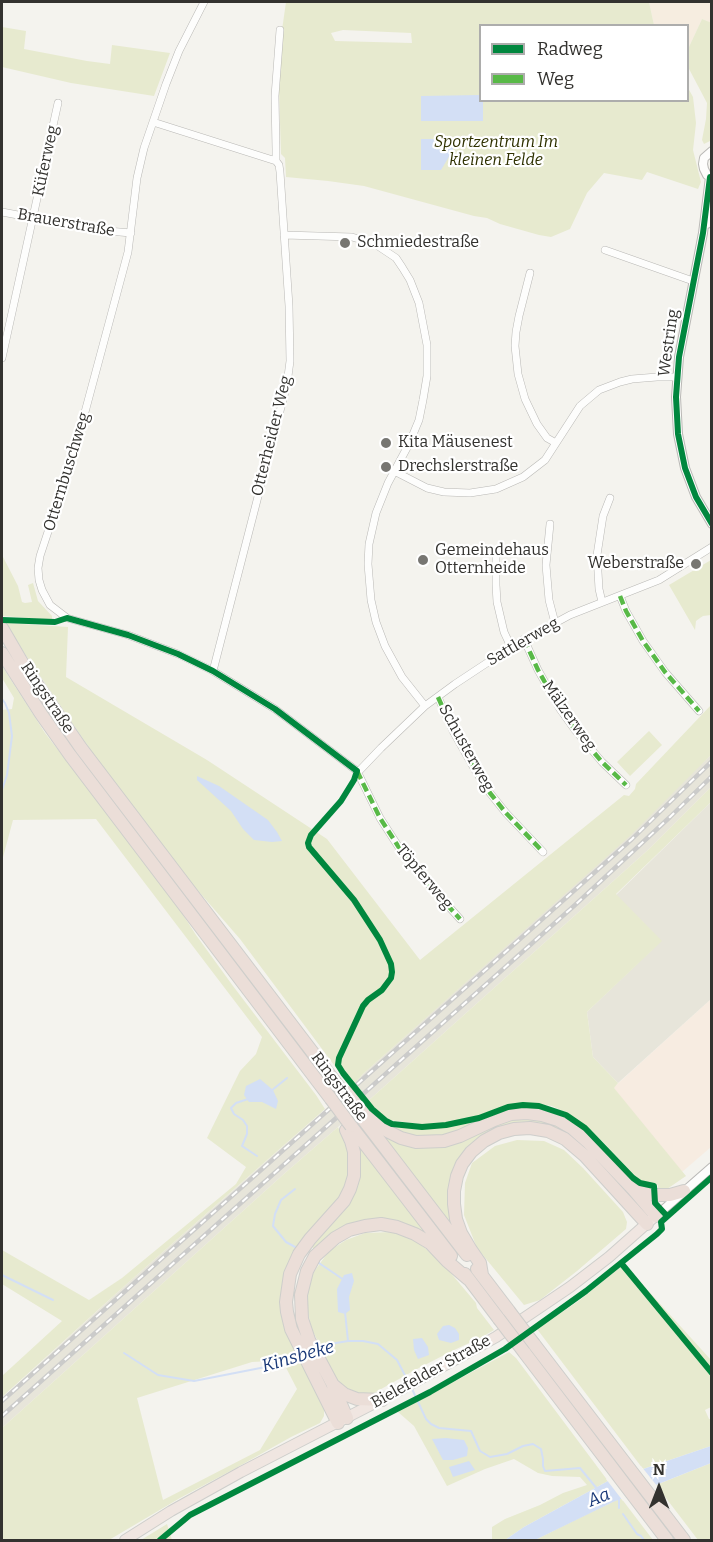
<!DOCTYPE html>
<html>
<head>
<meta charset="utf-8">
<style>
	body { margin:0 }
	#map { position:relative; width:713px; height:1542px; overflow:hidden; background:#f4f3ee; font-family:Bitter,serif }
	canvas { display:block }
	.frame { position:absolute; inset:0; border:3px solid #33322f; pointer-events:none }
	.legend { position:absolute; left:479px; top:24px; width:210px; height:78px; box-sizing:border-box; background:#fff; border:2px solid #adadac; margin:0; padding:8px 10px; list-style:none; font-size:18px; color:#33322f }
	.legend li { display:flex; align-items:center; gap:12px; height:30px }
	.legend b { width:30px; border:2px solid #adadac }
	.north { position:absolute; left:629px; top:1458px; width:60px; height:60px; -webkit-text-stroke:4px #fff; paint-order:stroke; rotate:0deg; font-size:16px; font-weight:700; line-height:24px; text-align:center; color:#33322f }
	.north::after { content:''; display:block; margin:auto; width:21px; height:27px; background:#33322f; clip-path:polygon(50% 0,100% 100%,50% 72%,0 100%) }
</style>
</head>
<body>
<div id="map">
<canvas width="713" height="1542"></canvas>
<div class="frame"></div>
<ul class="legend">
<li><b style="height:8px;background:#00873e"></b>Radweg</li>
<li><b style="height:8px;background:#58b947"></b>Weg</li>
</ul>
<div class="north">N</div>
</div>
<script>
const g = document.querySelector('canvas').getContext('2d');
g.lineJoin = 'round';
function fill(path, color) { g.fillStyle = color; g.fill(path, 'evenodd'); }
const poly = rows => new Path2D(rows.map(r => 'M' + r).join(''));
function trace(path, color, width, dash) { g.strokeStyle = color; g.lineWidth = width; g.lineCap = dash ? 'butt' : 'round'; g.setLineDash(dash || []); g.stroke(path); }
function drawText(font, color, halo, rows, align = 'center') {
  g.font = font + ' Bitter,serif'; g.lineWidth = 4.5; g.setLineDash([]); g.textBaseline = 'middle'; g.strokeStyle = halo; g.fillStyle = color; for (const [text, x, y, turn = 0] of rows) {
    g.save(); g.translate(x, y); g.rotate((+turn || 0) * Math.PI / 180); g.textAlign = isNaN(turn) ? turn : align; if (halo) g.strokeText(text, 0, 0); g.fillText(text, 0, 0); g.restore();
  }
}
fill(poly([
	[711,999,711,1147,682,1172,613,1088]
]), '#f7ece1');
fill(poly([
	[711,755,711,787,649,849,368,1101,285,1173,2,1428,2,1398,130,1281,355,1083,363,1074,509,943],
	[711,802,711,999,618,1083,593,1057,587,1012,661,941,616,895]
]), '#e7e5da');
fill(poly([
	[649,2,711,2,711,23,702,19,688,49,688,26,654,25]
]), '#f6ede0');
fill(poly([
	[286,2,649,2,654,25,480,26,480,100,688,100,688,88,693,97,696,123,693,150,701,182,698,189,647,172,642,180,604,173,587,193,570,229,551,237,539,235,500,224,487,218,474,216,364,186,328,181,286,177,285,158,281,154,279,90,282,30],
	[343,30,411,33,412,43,335,41,331,33],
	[702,19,712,23,712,133,710,141,704,144,702,140,706,119,707,103,688,67,688,49],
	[2,27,26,31,24,49,87,61,110,64,112,45,170,53,154,96,71,83,2,67],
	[2,555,18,586,22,602,25,603,32,602,28,585,33,583,38,601,52,616,52,620,3,616,2,614],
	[711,560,711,615,703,616,700,618,696,621,695,630,669,585],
	[6,623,68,627,66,677,207,760,327,839,420,960,624,795,629,796,635,789,636,784,711,705,711,755,631,835,363,1074,355,1083,344,1070,337,1069,240,939,187,878,103,768,25,654],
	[2,666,45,733,173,899,196,935,233,986,316,1095,325,1109,130,1281,2,1397,2,1376,62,1321,2,1284,2,1250,89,1300,122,1278,236,1184,246,1167,207,1138,240,1071,256,1054,262,1037,96,819,13,820,2,861,2,710,12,709,14,698,2,678],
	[649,731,662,745,630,776,617,762],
	[711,787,711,802,616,894,662,941,587,1012,593,1057,618,1083,614,1088,686,1176,667,1189,658,1191,658,1185,639,1180,602,1141,569,1114,552,1106,540,1104,523,1103,508,1105,474,1117,445,1123,426,1125,389,1120,377,1113,368,1101,649,849],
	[523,1107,535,1107,547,1110,569,1119,592,1137,630,1177,637,1183,644,1187,635,1184,543,1111,431,1139,398,1132,384,1123,392,1125,423,1129,441,1128,479,1120,497,1112],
	[513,1118,545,1120,574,1134,638,1201,643,1209,587,1152,515,1125,458,1164,460,1239,377,1129,409,1144],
	[338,1127,349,1152,350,1165,347,1179,342,1194,286,1268,281,1299,287,1333,324,1408,324,1416,320,1423,291,1437,236,1468,180,1498,109,1540,2,1540,2,1428,285,1173],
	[281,1358,297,1389,260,1450,163,1500,137,1398,252,1362,270,1361],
	[355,1138,432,1239,414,1228,335,1232,322,1241,314,1249,311,1246,349,1203],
	[517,1140,544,1141,564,1150,583,1168,623,1212,627,1222,626,1229,577,1271,540,1300,524,1305,477,1248,464,1215,465,1183,472,1163,495,1146],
	[392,1232,414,1240,425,1248,444,1265,476,1303,477,1308,494,1330,482,1337,452,1351,417,1369,374,1393,357,1393,348,1392,338,1384,311,1327,307,1307,308,1293,313,1273,329,1251,346,1240,365,1233],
	[624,1264,711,1360,711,1407,705,1410,709,1419,711,1419,711,1446,643,1469,537,1329,580,1300],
	[509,1352,516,1358,608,1481,524,1527,505,1540,492,1540,492,1527,505,1519,540,1505,563,1493,587,1485,580,1477,552,1476,538,1473,514,1459,485,1469,447,1486,414,1426,398,1412],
	[711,1463,711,1540,698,1540,656,1485],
	[621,1498,653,1540,535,1540,579,1518],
	[167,1524,172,1540,141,1540]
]), '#e7eacf');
fill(poly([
	[480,95,480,100,483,101,483,121,421,121,421,96],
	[421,139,453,139,453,154,450,155,441,170,421,170],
	[197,776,219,786,268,820,277,832,282,841,272,842,254,840,243,829,231,811,197,780],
	[260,1079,273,1090,278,1101,276,1109,262,1102,249,1102,244,1095,246,1086],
	[352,1273,354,1281,349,1297,350,1310,345,1314,338,1312,337,1289,344,1275],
	[449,1325,455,1328,459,1334,459,1340,451,1343,439,1340,437,1334,443,1326],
	[422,1338,428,1347,429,1355,418,1359,414,1350,413,1339],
	[446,1438,464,1440,468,1448,467,1456,453,1460,443,1460,432,1439],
	[711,1446,711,1463,613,1502,535,1540,505,1540,524,1527,608,1481],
	[469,1461,475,1470,453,1477,449,1467]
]), '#d3dff5');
fill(poly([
	[641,1466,658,1487,623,1501,606,1479]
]), '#f4f3ee');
trace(poly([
	[2,699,5,703,9,713,12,736,7,775,2,790],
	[271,1091,287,1078],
	[248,1099,236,1103,231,1108,234,1114,243,1120,247,1126,247,1134,242,1146,257,1156],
	[295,1189,281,1200,275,1214,273,1226,286,1242,297,1248],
	[316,1261,344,1280],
	[2,1275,53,1300],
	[345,1312,348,1341],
	[319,1349,330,1344,348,1341,363,1341,378,1344,397,1360,408,1381],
	[124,1353,158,1375,194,1381,286,1363,300,1357],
	[412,1389,426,1419,431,1424,439,1428,471,1431,480,1451,490,1457,507,1454,523,1446,533,1444,541,1449,543,1459,543,1466,545,1471,580,1468,598,1490],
	[619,1508,619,1499],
	[623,1514,637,1534,641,1536,644,1540]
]), '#d3dff5', 2);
const minor = poly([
	[204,2,179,51,166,84,144,148,137,178,128,252,74,453,40,556,38,568,39,580,42,590,50,605,67,618,128,635,178,654,213,671,275,709,357,771,380,818,407,860,460,919],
	[153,122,276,161],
	[2,212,97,230,131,233],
	[284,235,352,237,375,244,396,258,402,267,410,280,419,303,427,345,427,376,423,400,419,420,409,444,388,483,376,513,369,544,368,564,371,600,376,622,385,646,402,677,425,706],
	[605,250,693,281],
	[530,273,519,316,516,332,515,346,518,374,525,399,537,424,547,438,556,443],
	[2,358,58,103],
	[394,471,427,488,444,492,470,493,496,489,523,477,545,460,580,406,599,390,620,382,632,379,657,377,677,377],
	[550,524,546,565,549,600,555,623],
	[496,552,496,585,497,602,504,632,511,647],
	[620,596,626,611,643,641,665,672,699,711],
	[602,602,599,589,597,555,603,516,610,498],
	[524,639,538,670,560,709,575,730,602,762,626,785],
	[213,671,287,384,290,361,289,306,280,172,279,165,276,161,276,150,275,96,280,30],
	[438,697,453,731,475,770,490,793,506,813,543,852],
	[357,771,360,770,381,748,425,706,455,684,511,647,570,615,659,580,712,547]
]);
const tertiary = poly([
	[712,151,704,158,703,164,704,169,707,175,712,178],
	[710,177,703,233,679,357,676,397,678,434,685,468,696,497,712,524],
	[707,224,712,210],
	[656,1216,712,1167]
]);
const primary = poly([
	[125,1540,171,1511,241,1472,400,1390,496,1337,570,1287,609,1257,653,1218]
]);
const trunk = poly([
	[2,628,23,664,81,748,342,1091],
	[2,653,41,714,70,755,331,1099],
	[367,1113,377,1124,389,1132,401,1138,416,1142,444,1141,460,1136,494,1120,511,1114,527,1113,542,1115,558,1120,572,1128,589,1143,633,1189,656,1216],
	[363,1119,467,1255],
	[351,1126,451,1256],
	[633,1189,655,1195,670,1195,684,1191],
	[477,1269,509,1311],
	[465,1274,499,1319],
	[482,1275,480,1263,471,1250,461,1233,456,1219,454,1204,454,1191,457,1176,462,1164,471,1152,484,1141,499,1133,514,1129,530,1128,548,1131,565,1139,585,1156,647,1224],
	[534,1344,684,1540],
	[524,1352,667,1540],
	[333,1386,347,1418],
	[382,1400,357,1399,344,1394,333,1385,309,1340,302,1319,301,1295,307,1271,315,1256,335,1238,349,1230,365,1226,381,1224,397,1227,415,1234,430,1243,447,1261,468,1279],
	[338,1423,291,1329,287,1312,286,1302,290,1274,299,1254,310,1239,344,1201,350,1189,354,1176,354,1152,351,1141,346,1130]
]);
trace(minor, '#b9b8b5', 8);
trace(tertiary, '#b9b8b5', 10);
trace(primary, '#cececb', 12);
trace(trunk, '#cececb', 14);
trace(minor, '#fdfdfc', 7);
trace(tertiary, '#fdfdfc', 8);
trace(primary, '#f0e6e1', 10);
trace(trunk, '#ebded8', 12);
const rail = poly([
	[2,1401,632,839,712,761],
	[2,1416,575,905,670,817,712,776]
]);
trace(rail, '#cbcbca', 4.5);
trace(rail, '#fff', 2, [7]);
const trunkBridge = poly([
	[342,1091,353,1095,367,1113],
	[331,1099,351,1126],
	[509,1311,534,1344],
	[499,1319,524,1352]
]);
trace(trunkBridge, '#cececb', 14, []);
trace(trunkBridge, '#ebded8', 12);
trace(poly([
	[620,596,626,611,643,641,665,672,699,711],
	[524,639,538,670,560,709,575,730,602,762,626,785],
	[438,697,453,731,475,770,490,793,506,813,543,852],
	[357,771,380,818,407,860,460,919]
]), '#58b947', 4.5, [9, 4.5]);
trace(poly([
	[710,177,703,233,679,357,676,397,678,434,685,468,696,497,712,524],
	[2,620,55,622,67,618,128,635,178,654,213,671,275,709,357,771,354,780,341,801,311,835,308,843,309,847,354,900,380,940,391,964,392,972,391,978,382,990,368,1000,363,1006,339,1058,338,1065,343,1073,372,1109,386,1121,392,1124,422,1127,446,1125,479,1118,508,1107,523,1105,539,1106,566,1115,585,1128,633,1178,640,1183,654,1186,655,1203,667,1216],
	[621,1263,712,1373],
	[160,1540,190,1515,430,1392,505,1349,586,1291,657,1234,662,1229,661,1222,712,1177]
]), '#00873e', 6);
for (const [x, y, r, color] of [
	[345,243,6,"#777672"],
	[386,443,6,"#777672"],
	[386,467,6,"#777672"],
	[423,560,6,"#777672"],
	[696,564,6,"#777672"]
]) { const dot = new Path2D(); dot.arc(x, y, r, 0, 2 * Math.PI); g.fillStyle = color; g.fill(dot); trace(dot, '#fff', 2); }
drawText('italic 16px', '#2f3100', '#fff', [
	["Sportzentrum Im",496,143],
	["kleinen Felde",496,161]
]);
drawText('16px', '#33322f', '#fff', [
	["Küferweg",46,161,-78],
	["Brauerstraße",66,223,10],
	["Westring",669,343,-82],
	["Otterheider Weg",272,436,-76],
	["Otternbuschweg",67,472,-73],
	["Sattlerweg",523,642,-30],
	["Ringstraße",47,698,56],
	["Mälzerweg",569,716,55],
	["Schusterweg",466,748,61],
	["Töpferweg",424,877,50],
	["Ringstraße",339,1087,53],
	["Bielefelder Straße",431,1372,-29]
]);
drawText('16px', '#33322f', '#fff', [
	["Schmiedestraße",357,243],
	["Kita Mäusenest",398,443],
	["Drechslerstraße",398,467],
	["Gemeindehaus",435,551],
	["Otternheide",435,569],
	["Weberstraße",684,564,"right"]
], 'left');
drawText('italic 18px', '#1a3978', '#fff', [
	["Kinsbeke",298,1357,-16],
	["Aa",599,1498,-22]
]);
</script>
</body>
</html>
